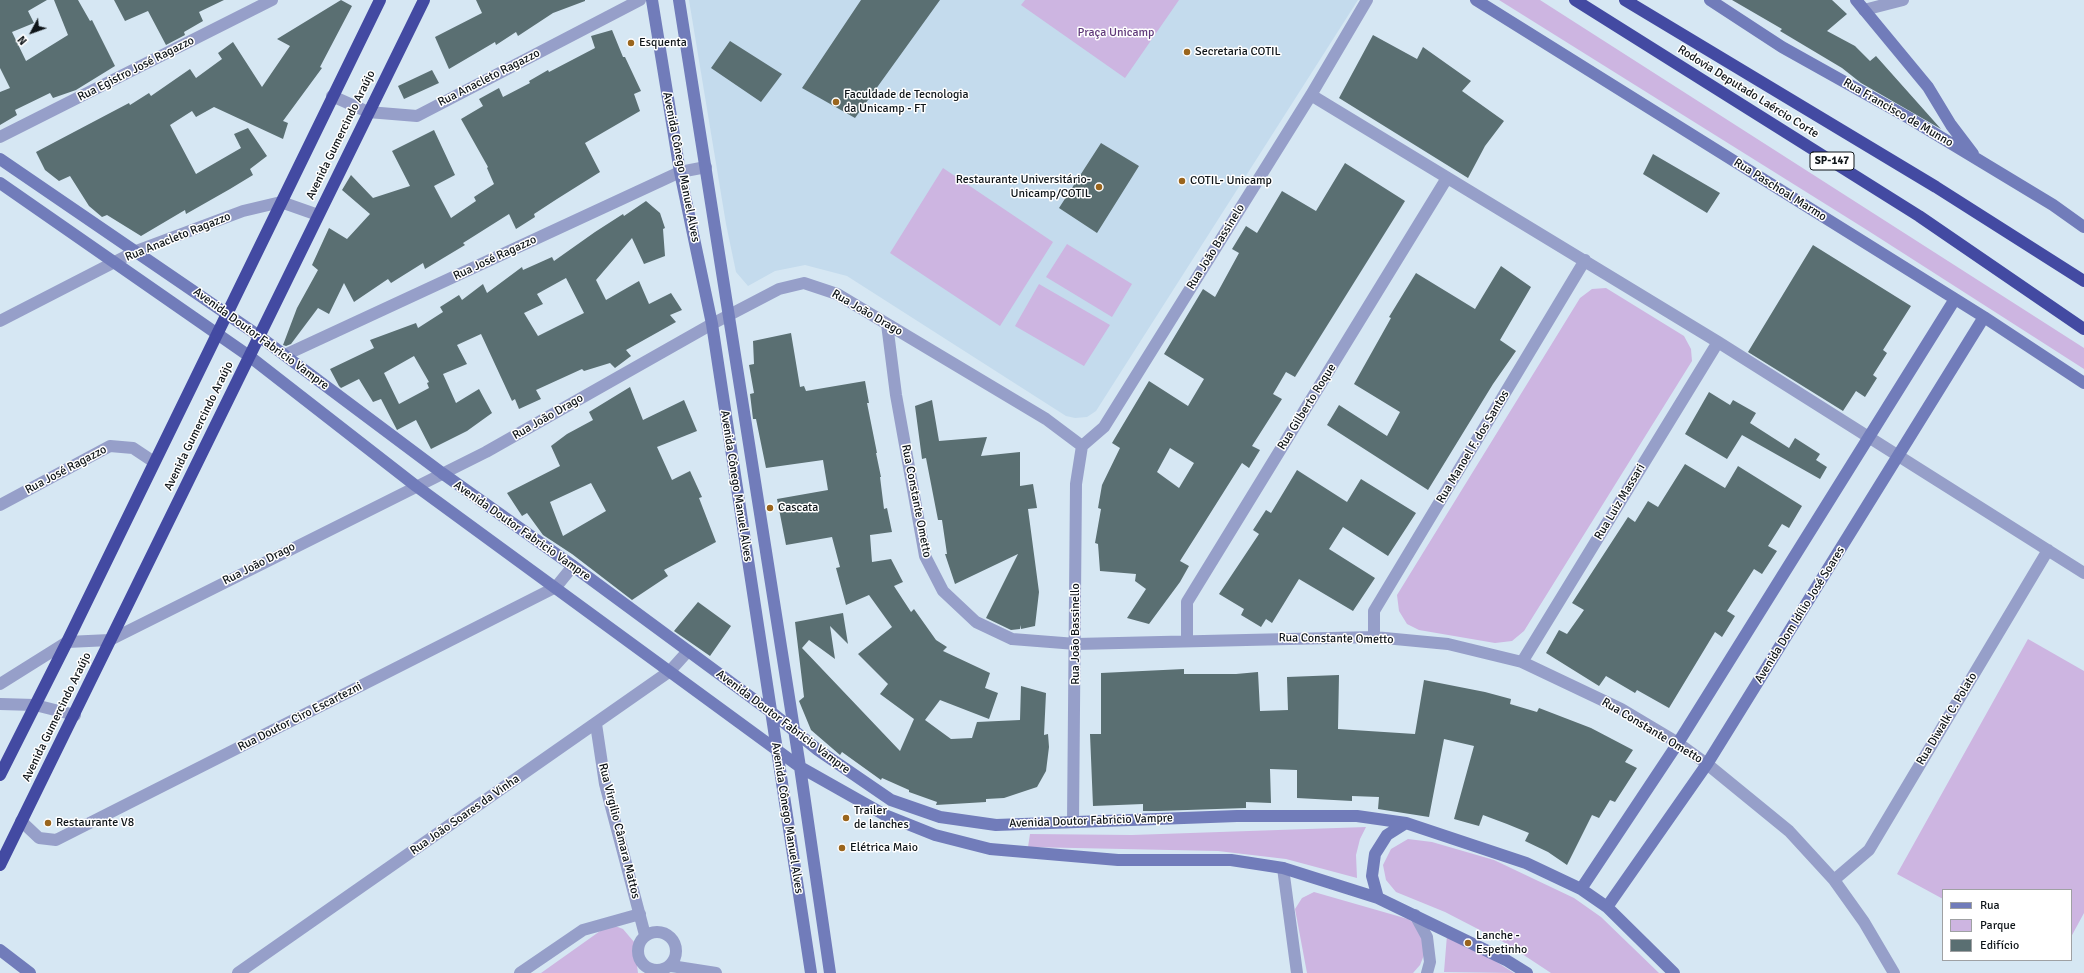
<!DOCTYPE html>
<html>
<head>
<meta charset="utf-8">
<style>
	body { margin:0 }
	#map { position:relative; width:2084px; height:973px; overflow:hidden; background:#d6e7f3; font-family:Signika,sans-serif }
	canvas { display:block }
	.legend { position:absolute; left:1942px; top:889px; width:130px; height:72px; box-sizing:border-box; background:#fff; border:1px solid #9fa1a3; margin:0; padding:5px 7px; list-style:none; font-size:12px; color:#0f1519 }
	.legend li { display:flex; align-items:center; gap:8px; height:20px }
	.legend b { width:20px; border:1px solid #9fa1a3 }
	.north { position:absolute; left:12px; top:12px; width:40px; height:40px; -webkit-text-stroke:3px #fff; paint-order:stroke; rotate:229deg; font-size:11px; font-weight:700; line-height:16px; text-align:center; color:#0f1519 }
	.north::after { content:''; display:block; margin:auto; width:14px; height:18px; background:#0f1519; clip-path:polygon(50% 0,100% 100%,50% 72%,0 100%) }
</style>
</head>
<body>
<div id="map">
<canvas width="2084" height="973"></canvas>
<ul class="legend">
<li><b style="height:5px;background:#717cba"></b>Rua</li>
<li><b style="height:11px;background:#cdb5e1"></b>Parque</li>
<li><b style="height:11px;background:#5a6f72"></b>Edifício</li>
</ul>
<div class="north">N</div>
</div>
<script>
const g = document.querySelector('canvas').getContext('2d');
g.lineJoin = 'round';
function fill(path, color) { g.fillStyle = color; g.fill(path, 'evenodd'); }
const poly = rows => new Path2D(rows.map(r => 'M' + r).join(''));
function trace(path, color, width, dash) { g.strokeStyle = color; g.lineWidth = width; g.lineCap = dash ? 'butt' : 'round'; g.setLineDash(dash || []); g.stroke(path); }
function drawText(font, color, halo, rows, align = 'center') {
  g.font = font + ' Signika,sans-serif'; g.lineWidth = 3; g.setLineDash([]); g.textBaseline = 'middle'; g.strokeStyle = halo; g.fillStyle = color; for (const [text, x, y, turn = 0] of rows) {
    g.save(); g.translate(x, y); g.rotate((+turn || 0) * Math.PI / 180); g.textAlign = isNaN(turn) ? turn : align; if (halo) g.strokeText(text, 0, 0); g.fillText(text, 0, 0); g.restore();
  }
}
fill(poly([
	[689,0,1358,0,1096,411,1087,417,1075,418,1066,416,847,276,805,265,775,271,748,286,736,272,726,224]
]), '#c4dbed');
fill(poly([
	[1025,0,1179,0,1125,78,1021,5],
	[1499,0,1540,0,2084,348,2084,369,1867,230],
	[943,168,1053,242,1000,326,890,253],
	[1067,244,1132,284,1112,317,1046,277],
	[1039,284,1110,325,1084,366,1015,326],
	[1606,288,1684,336,1691,349,1692,361,1524,631,1512,641,1495,643,1419,630,1407,624,1399,611,1397,595,1580,298,1592,289],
	[2028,639,2084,671,2084,913,2071,937,2071,890,1943,890,1943,899,1897,874],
	[1366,827,1360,839,1356,855,1357,878,1286,859,1218,851,1028,847,1030,834,1132,835],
	[1408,839,1432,842,1494,860,1574,898,1601,917,1659,973,1551,973,1507,944,1445,912,1396,892,1386,880,1383,865,1391,849],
	[1314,892,1408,919,1417,925,1422,935,1424,955,1420,965,1413,973,1307,973,1295,909,1302,898],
	[610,924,623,929,634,942,638,973,541,973],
	[1447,935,1484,954,1514,973,1444,972]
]), '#cdb5e1');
fill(poly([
	[0,0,47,0,28,11,34,23,12,32,26,61,68,35,54,0,78,0,90,21,92,20,115,66,76,90,53,98,50,93,15,110,17,115,0,125,0,92,10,88,0,68],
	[114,0,224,0,199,12,203,21,184,32,185,35,166,45,148,11,125,21],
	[341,0,352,6,320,67,322,68,283,121,288,123,283,139,214,107,196,117,192,111,170,125,196,174,241,148,234,134,248,128,267,156,250,169,253,175,230,189,186,214,185,210,141,236,107,215,102,217,89,206,70,176,59,181,45,170,36,152,129,103,130,105,149,93,151,96,190,69,196,78,222,59,218,53,233,42,262,87,290,46,277,39],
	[476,0,585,0,585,1,553,13,518,36,516,32,496,45,495,42,449,69,435,37,482,13],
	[861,0,940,0,855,118,802,88],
	[1732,0,1832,0,1847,14,1827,31,1855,46,1870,61,1876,56,1941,129,1861,83,1842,68,1780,31,1782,29],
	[612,30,623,57,625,57,641,91,634,94,640,111,585,143,600,172,557,199,534,214,535,217,516,229,509,214,463,243,465,245,425,269,423,263,391,283,388,279,354,302,344,283,329,314,318,308,291,344,286,346,283,345,297,308,318,270,312,265,329,228,347,239,370,214,342,190,351,175,373,198,410,186,392,151,434,130,455,175,434,186,451,218,476,201,474,197,494,184,487,168,488,167,461,119,483,106,479,99,499,88,503,97,530,83,529,81,548,70,549,72,595,48,591,36],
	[1373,35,1417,59,1423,47,1471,81,1462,91,1504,121,1485,146,1468,178,1339,98],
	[730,41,782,74,761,102,711,68],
	[432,70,439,83,404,99,398,86],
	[1101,143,1139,166,1097,233,1059,208],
	[1653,154,1720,193,1707,213,1643,174],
	[1345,163,1405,201,1295,377,1286,372,1273,394,1282,399,1252,446,1260,450,1249,468,1242,463,1201,528,1180,561,1189,566,1180,582,1149,624,1127,618,1146,589,1135,581,1136,574,1100,571,1098,544,1095,543,1101,509,1098,508,1102,485,1120,448,1112,443,1149,381,1188,406,1204,379,1164,354,1203,289,1215,297,1239,253,1232,249,1246,226,1257,233,1282,191,1316,211],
	[1170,448,1194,463,1179,488,1157,472],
	[646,201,660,213,665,228,663,229,665,256,644,264,632,238,596,280,606,300,639,281,649,304,671,293,682,310,670,315,676,322,626,350,631,356,615,368,610,363,584,371,582,369,536,390,541,399,519,409,515,399,512,401,481,334,457,345,467,364,443,374,456,403,479,389,492,413,467,431,431,449,416,420,397,430,381,399,373,402,359,379,341,388,339,386,330,369,374,348,370,340,416,323,418,328,443,312,440,307,459,295,462,300,483,284,487,293,522,267,523,270,552,257,554,261,595,232,623,214,624,216],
	[566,278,584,313,538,336,524,313,543,304,537,294],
	[414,356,429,382,427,383,429,388,399,404,384,373],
	[1813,245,1911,306,1883,350,1887,353,1873,375,1877,378,1865,397,1856,391,1843,411,1748,352],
	[1501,266,1531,287,1500,340,1516,351,1493,384,1428,490,1327,425,1339,405,1387,436,1400,412,1354,384,1391,318,1389,317,1416,273,1475,309],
	[791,333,800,387,804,386,806,391,865,381,869,403,867,403,877,453,876,453,881,477,880,477,884,509,887,508,892,532,870,535,872,562,891,559,903,582,894,586,911,612,914,609,936,640,947,647,943,651,990,673,985,688,998,693,989,719,940,700,925,720,951,739,972,738,977,722,1020,720,1021,686,1046,693,1044,735,1048,734,1049,747,1046,771,1037,787,1004,798,986,799,986,802,936,805,937,802,909,792,909,790,882,778,881,780,842,752,840,755,811,730,799,701,804,697,795,622,843,613,848,644,830,626,835,659,809,640,802,648,900,751,914,719,880,694,888,684,858,654,892,627,869,595,846,605,836,568,840,567,832,537,786,545,777,499,828,490,823,460,766,468,756,419,753,419,750,394,754,393,749,365,754,364,753,341],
	[630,387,643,420,684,400,697,431,657,447,672,480,690,471,702,497,699,498,716,542,664,570,668,576,632,600,572,554,543,535,527,513,522,516,507,493,560,466,551,446,567,434,593,420,589,412],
	[591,483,606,511,563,536,550,502],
	[1709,392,1730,405,1733,400,1756,413,1750,423,1789,448,1795,438,1820,454,1816,460,1827,467,1820,479,1742,435,1727,459,1685,434],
	[932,400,939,441,987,437,981,456,1020,452,1020,486,1033,484,1037,508,1028,509,1039,592,1035,626,1021,629,1021,625,1020,629,1011,630,986,618,1018,554,955,584,945,554,947,554,942,520,938,520,926,458,922,459,915,406],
	[1685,464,1725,488,1738,466,1802,506,1789,528,1782,524,1768,546,1777,551,1762,574,1754,569,1727,611,1735,616,1722,637,1715,632,1669,708,1637,690,1635,693,1606,676,1599,686,1546,653,1559,630,1567,634,1584,610,1572,603,1628,517,1635,522,1648,501,1658,507],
	[1297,470,1347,502,1361,479,1416,513,1388,556,1343,527,1329,549,1375,578,1353,611,1299,579,1272,623,1266,619,1261,627,1241,615,1244,609,1219,594,1259,534,1253,530,1266,510,1271,513],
	[698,602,731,626,710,656,674,631],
	[1184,669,1184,674,1236,674,1258,672,1260,711,1288,710,1287,677,1339,675,1338,729,1353,730,1415,734,1424,680,1485,692,1511,699,1510,704,1537,712,1539,708,1591,728,1633,750,1625,762,1637,768,1615,802,1610,800,1599,818,1592,815,1567,865,1548,852,1525,841,1529,833,1507,824,1483,815,1479,826,1454,819,1474,746,1444,739,1429,817,1378,809,1379,797,1352,796,1352,801,1297,798,1297,770,1270,769,1271,803,1246,802,1246,808,1158,811,1143,811,1143,804,1093,806,1090,734,1101,734,1101,673]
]), '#5a6f72');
trace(poly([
	[1864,10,1903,0],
	[1311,95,1718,342,2084,573],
	[332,96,368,112,417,116,640,0],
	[0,137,272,0],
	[0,321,136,251,243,211,281,202,318,215],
	[887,324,896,395,925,556,943,591,976,622,1012,639,1076,644,1374,637,1448,644,1522,662,1621,709,1678,743,1707,764,1789,831,1834,880,1864,922,1894,973],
	[285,355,680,172,706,167],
	[1082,446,1104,427,1311,95,1367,0],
	[0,505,110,446,133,448,154,462],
	[1374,637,1374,611,1585,260],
	[1187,641,1187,602,1447,178],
	[1522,662,1718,342],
	[0,684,67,642,110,640,486,452,712,324,779,289,804,283,837,294,1046,419,1082,446],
	[0,704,35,705,75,715],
	[596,724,605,784,645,935],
	[21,821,39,838,56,840,556,587,573,566],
	[1073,822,1076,484,1082,446],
	[1283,868,1297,973],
	[1834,880,1869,850,2048,550],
	[1415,915,1427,937,1430,962,1427,973],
	'638 951a19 19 0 1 1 38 0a19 19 0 1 1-38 0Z',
	[671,966,716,973],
	[238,973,670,671,688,651],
	[520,973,583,930,640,914]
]), '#969fc9', 12);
trace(poly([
	[652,0,680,172,712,324,811,973],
	[679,0,800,767,830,973],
	[1476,0,1984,317,2084,383],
	[1710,0,1782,47,1909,118,2053,205,2084,227],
	[1856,0,1928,87,1951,125,1973,154],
	[0,159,259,336,442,473,573,566,771,712,818,750,891,800,940,817,996,825,1237,816,1357,816,1406,823,1526,863,1581,889,1607,907,1674,973],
	[0,183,249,356,416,486,800,767,885,815,935,835,990,849,1118,860,1231,860,1283,868,1378,898,1506,960,1527,973],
	[1581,889,1678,743,1955,299],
	[1378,898,1372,876,1375,854,1387,835,1406,823],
	[1607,907,1707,764,1984,317],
	[0,950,30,973]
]), '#717cba', 12);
trace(poly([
	[1575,0,1919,216,2084,329],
	[1625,0,1936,187,2084,281],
	[0,775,67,642,380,0],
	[0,865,424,0]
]), '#434aa2', 12);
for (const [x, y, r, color] of [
	[631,43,4,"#9a651d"],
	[1187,52,4,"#9a651d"],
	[836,102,4,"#9a651d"],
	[1182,181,4,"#9a651d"],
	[1099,187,4,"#9a651d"],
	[770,508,4,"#9a651d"],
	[846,818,4,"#9a651d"],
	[48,823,4,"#9a651d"],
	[842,848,4,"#9a651d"],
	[1468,943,4,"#9a651d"]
]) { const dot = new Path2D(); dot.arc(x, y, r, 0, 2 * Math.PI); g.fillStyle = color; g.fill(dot); trace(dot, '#fff', 1.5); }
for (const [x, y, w] of [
	[1832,161,44]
]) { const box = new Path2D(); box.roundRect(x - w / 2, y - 9, w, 18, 3); g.fillStyle = '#fff'; g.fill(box); trace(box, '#0f1519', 1); }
drawText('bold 11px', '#0f1519', null, [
	["SP-147",1832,161]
]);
drawText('12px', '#603a7a', '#fff', [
	["Praça Unicamp",1116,33]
]);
drawText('12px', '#0f1519', '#fff', [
	["Esquenta",639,43],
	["Secretaria COTIL",1195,52],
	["Faculdade de Tecnologia",844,95],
	["da Unicamp - FT",844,109],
	["Restaurante Universitário-",1091,180,"right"],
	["Unicamp/COTIL",1091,194,"right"],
	["COTIL- Unicamp",1190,181],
	["Cascata",778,508],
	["Trailer",854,811],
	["de lanches",854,825],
	["Restaurante V8",56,823],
	["Elétrica Maio",850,848],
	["Lanche -",1476,936],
	["Espetinho",1476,950]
], 'left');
drawText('12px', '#0f1519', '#fff', [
	["Rua Egistro José Ragazzo",136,69,-27],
	["Rua Anacleto Ragazzo",489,78,-27],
	["Rodovia Deputado Laércio Corte",1748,92,32],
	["Rua Francisco de Munno",1898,113,30],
	["Avenida Gumercindo Araújo",341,135,-64],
	["Avenida Cônego Manuel Alves",681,167,79],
	["Rua Paschoal Marmo",1780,190,32],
	["Rua Anacleto Ragazzo",178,237,-22],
	["Rua João Bassinelo",1216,247,-58],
	["Rua José Ragazzo",495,258,-25],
	["Rua João Drago",867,313,30],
	["Avenida Doutor Fabricio Vampre",261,339,36],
	["Rua Gilberto Roque",1307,407,-58],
	["Rua João Drago",548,417,-30],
	["Avenida Gumercindo Araújo",199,426,-64],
	["Rua Manoel F. dos Santos",1473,447,-59],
	["Rua José Ragazzo",66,470,-28],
	["Avenida Cônego Manuel Alves",736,486,81],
	["Rua Constante Ometto",916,501,79],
	["Rua Luiz Massari",1620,502,-59],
	["Avenida Doutor Fabricio Vampre",522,531,35],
	["Rua João Drago",259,564,-27],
	["Avenida Dom Idílio José Soares",1800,615,-58],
	["Rua João Bassinello",1076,634,-90],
	["Rua Constante Ometto",1336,639,1],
	["Avenida Gumercindo Araújo",57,717,-64],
	["Rua Doutor Ciro Escartezni",300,717,-27],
	["Rua Diwalk C. Polato",1947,719,-59],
	["Avenida Doutor Fabricio Vampre",783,722,37],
	["Rua Constante Ometto",1652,731,31],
	["Rua João Soares da Vinha",465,815,-35],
	["Avenida Cônego Manuel Alves",787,818,81],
	["Avenida Doutor Fabricio Vampre",1091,821,-2],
	["Rua Virgilio Câmara Mattos",619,831,76]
]);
</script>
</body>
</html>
